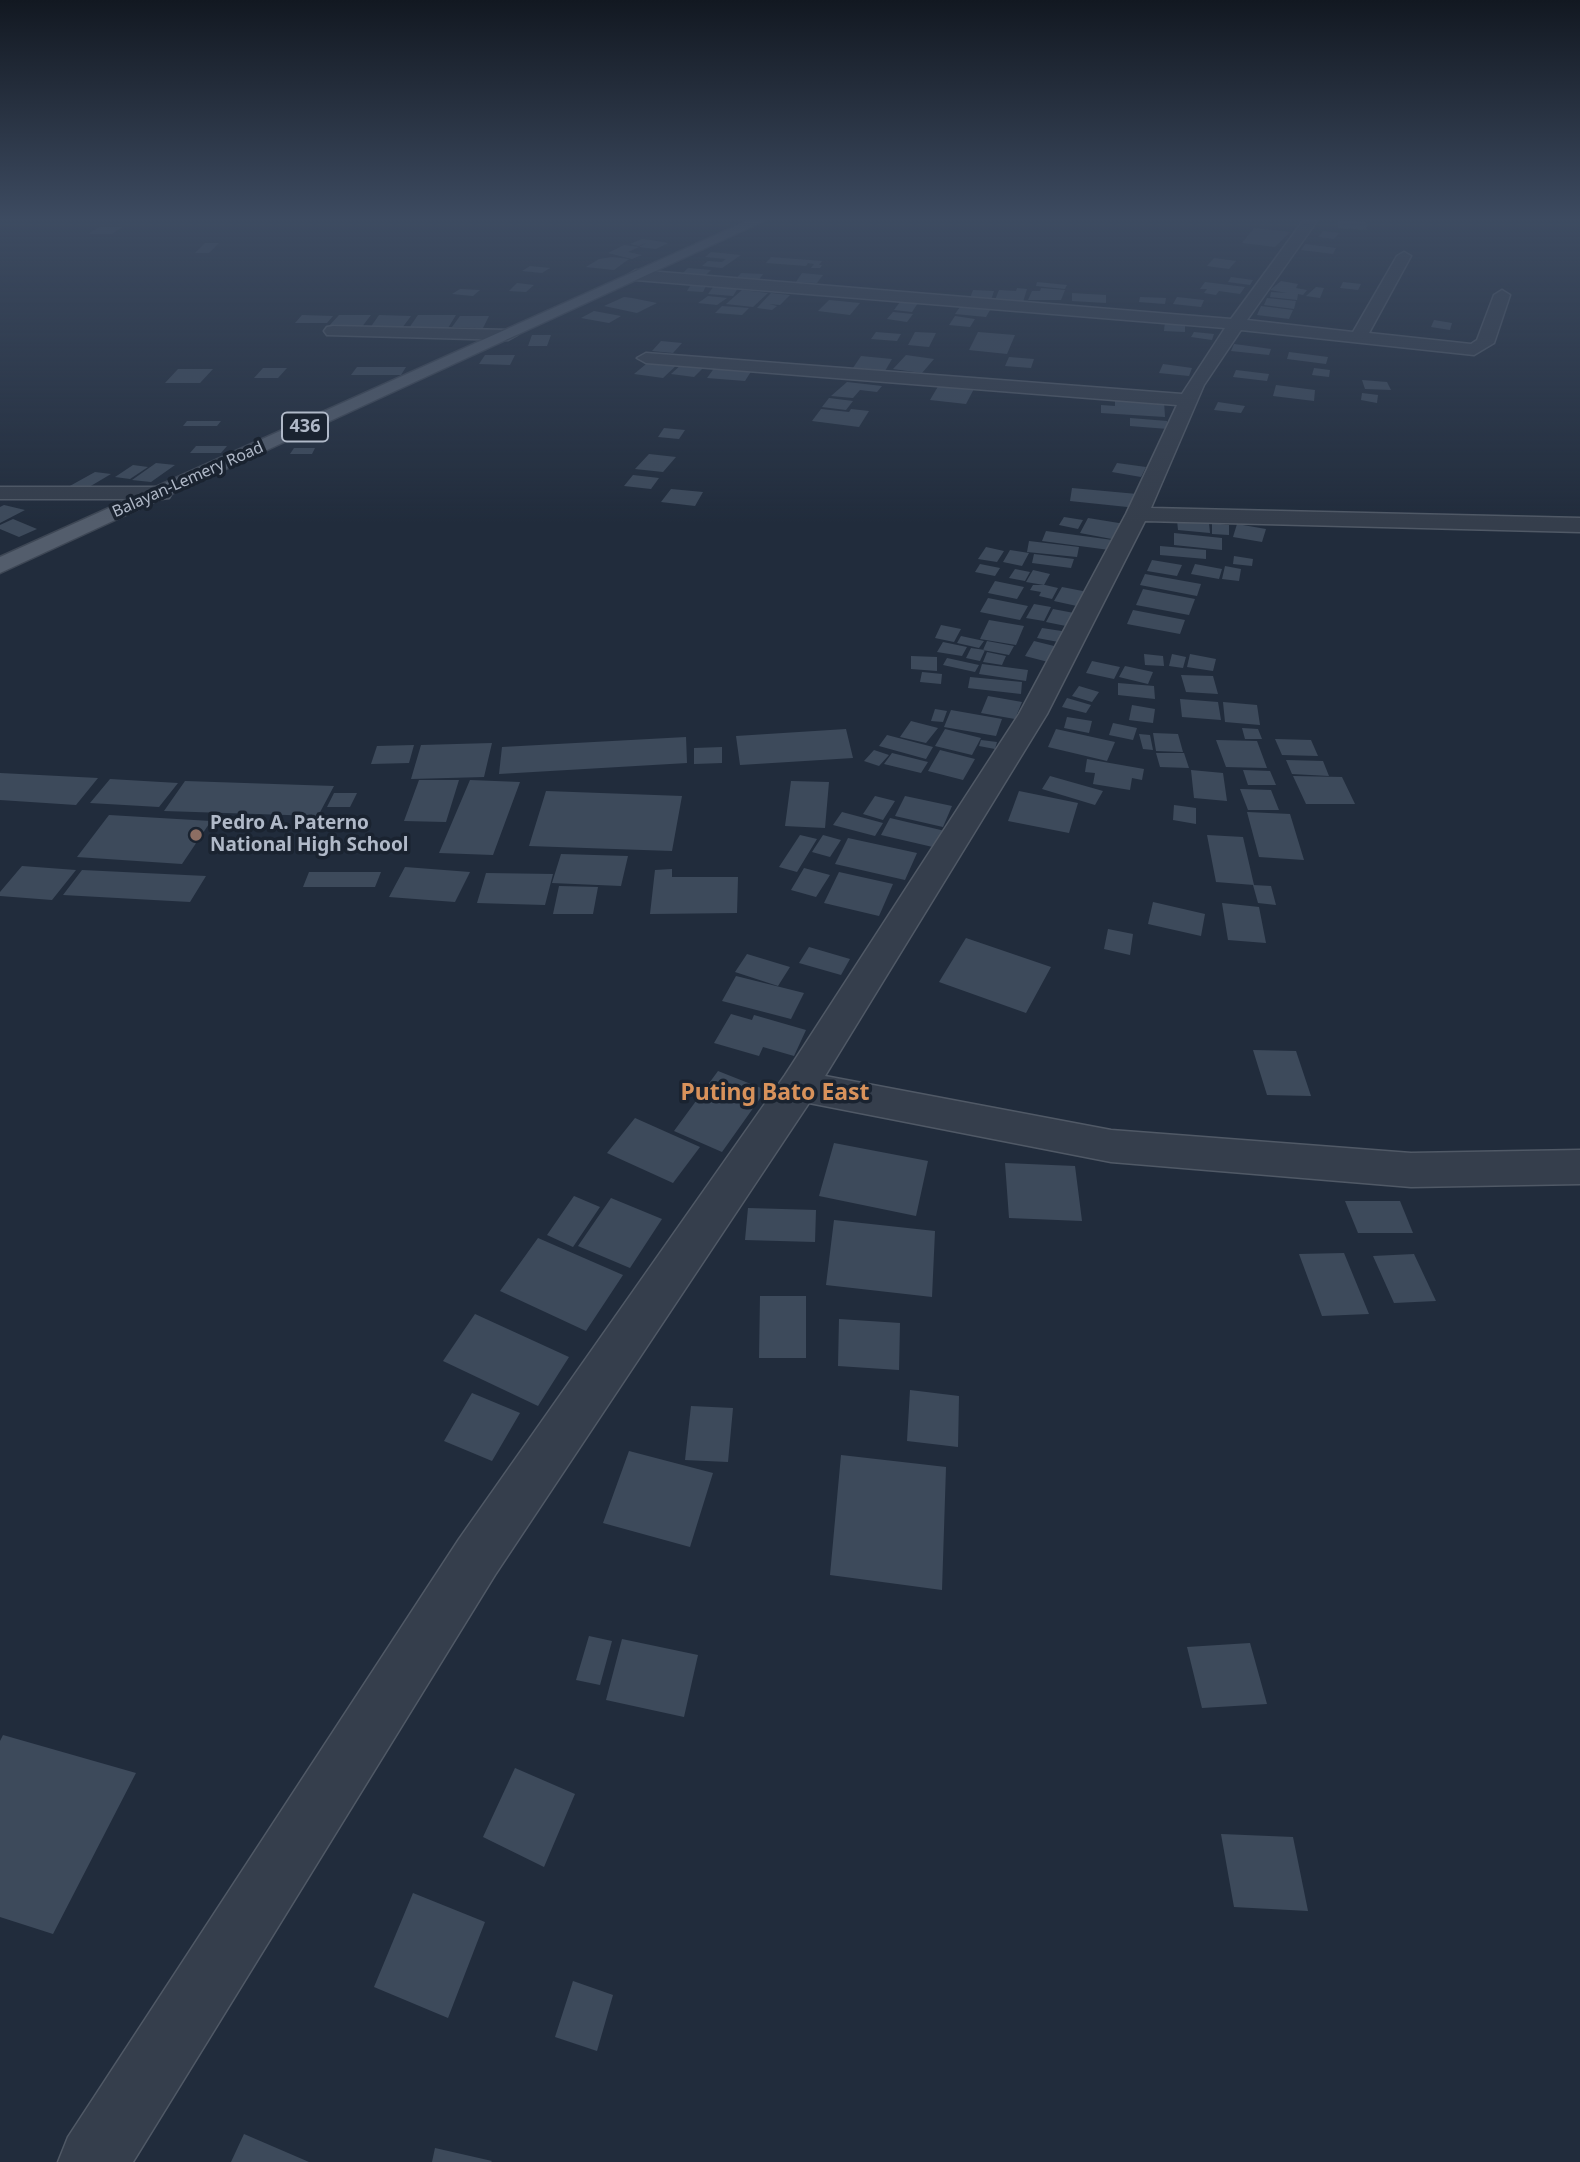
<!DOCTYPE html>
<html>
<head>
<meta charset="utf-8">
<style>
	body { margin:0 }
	canvas { display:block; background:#212c3c }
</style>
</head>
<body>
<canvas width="1580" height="2162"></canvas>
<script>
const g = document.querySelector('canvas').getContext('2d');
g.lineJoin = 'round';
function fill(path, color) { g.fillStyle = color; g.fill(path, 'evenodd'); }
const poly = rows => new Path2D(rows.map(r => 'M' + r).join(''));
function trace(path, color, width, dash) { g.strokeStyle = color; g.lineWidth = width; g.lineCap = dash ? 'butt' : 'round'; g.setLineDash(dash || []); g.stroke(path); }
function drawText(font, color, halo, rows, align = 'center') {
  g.font = font + ' "Noto Sans",sans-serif'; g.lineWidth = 7; g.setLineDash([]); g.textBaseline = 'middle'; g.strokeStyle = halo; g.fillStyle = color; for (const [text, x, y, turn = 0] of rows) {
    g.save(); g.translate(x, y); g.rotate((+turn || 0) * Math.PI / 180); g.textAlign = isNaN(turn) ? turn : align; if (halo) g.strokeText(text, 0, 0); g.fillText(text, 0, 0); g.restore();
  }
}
fill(poly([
	[1338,221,1366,222,1367,230,1338,228],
	[99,227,122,227,112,234,88,234],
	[1254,228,1290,232,1275,247,1242,243],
	[1323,231,1339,233,1334,239,1318,237],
	[642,239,651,240,668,243,656,249,639,247,648,242,639,246,630,244],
	[205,243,219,243,209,253,195,253],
	[1305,244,1336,248,1333,254,1301,250],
	[624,245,639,247,628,252,642,255,632,259,608,253],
	[711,252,741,255,722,268,702,266,708,261,722,262,726,259,705,257],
	[612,257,629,259,614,270,586,267,599,259],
	[771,257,822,261,819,265,822,265,820,268,811,268,814,264,808,263,806,266,766,263],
	[1214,258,1236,261,1229,269,1207,266],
	[530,266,550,268,542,273,522,271],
	[688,268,711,270,703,278,680,276],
	[741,273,763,274,758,281,735,280],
	[802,273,823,275,817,283,796,282],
	[1231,277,1253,280,1250,285,1228,282],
	[1281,281,1298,284,1296,288,1307,290,1303,295,1298,294,1297,300,1270,297,1271,292,1287,293,1270,290],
	[1037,282,1067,285,1065,289,1036,286],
	[1205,282,1245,287,1240,294,1219,291,1216,295,1204,293,1207,289,1200,289],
	[1343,282,1361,284,1358,290,1340,288],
	[517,283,534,285,526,292,509,291],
	[692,283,707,284,703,292,687,291],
	[714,286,738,288,733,296,708,294],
	[1316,287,1324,288,1320,298,1306,296],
	[1017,288,1027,289,1023,302,995,300,999,290,1016,291],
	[1041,288,1065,290,1061,300,1028,300,1032,291,1040,291],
	[460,289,480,290,473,296,452,294],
	[742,290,768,293,753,307,726,304],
	[973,290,994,291,991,300,970,298],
	[771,293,790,295,780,305,769,304,777,306,772,310,757,308],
	[1072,293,1106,295,1106,303,1072,301],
	[708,296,727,298,717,305,698,303],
	[624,297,632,298,657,303,637,313,604,306],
	[1140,297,1166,298,1165,304,1139,302],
	[1177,297,1204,300,1201,307,1173,304],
	[1267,298,1296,301,1294,309,1264,305],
	[829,300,860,303,850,315,818,311],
	[900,302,918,303,912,312,894,310],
	[722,306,749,308,742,315,715,313],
	[1261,306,1293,310,1289,319,1257,315],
	[960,307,990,310,986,317,955,314],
	[594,311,621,316,609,323,581,318],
	[893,312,913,314,907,322,887,319],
	[302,315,333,316,327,323,295,323],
	[339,315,371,315,361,328,328,327],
	[379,315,411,316,402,328,370,328],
	[418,315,456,315,448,328,409,328],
	[460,316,489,316,483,328,452,327],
	[955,316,975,319,970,327,949,325],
	[1434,320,1452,323,1450,330,1431,327],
	[1165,321,1185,323,1185,332,1164,331],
	[876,332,901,334,897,341,871,339],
	[915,332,936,333,929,347,908,345],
	[978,332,1015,335,1007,354,969,350],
	[1194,332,1214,334,1212,340,1191,337],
	[532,335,551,335,547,346,528,346],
	[661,341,682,343,673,353,652,351],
	[1234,344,1242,345,1271,349,1269,355,1231,351],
	[1289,352,1328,357,1326,364,1287,359],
	[485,355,515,355,510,365,479,364],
	[906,355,934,359,922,373,893,369],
	[861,356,892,359,885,371,853,368],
	[1009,357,1034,359,1031,368,1005,366],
	[651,360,679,363,663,378,634,374],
	[683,363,706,365,694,377,671,374],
	[1163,364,1192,368,1189,376,1159,373],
	[357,367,406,367,401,375,351,375],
	[715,367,752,370,745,381,707,378],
	[263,368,287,368,278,378,254,378],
	[1314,368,1330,370,1329,377,1312,375],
	[178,369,213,369,200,383,165,383],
	[1236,370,1269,374,1267,381,1233,377],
	[1362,380,1387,382,1391,390,1365,389],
	[847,382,882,386,877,392,860,390,853,398,831,396],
	[940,383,975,387,966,404,930,400],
	[1276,385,1315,390,1314,401,1273,396],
	[1362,393,1378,395,1377,403,1361,400],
	[829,398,853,401,846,410,822,407],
	[1115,398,1164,401,1165,417,1101,413,1101,405,1115,406],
	[1218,402,1245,406,1241,413,1214,410],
	[821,409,849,412,851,409,869,411,859,427,812,421],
	[1130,418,1167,421,1168,429,1130,426],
	[187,421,221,421,217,426,183,426],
	[664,428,685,430,679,439,658,437],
	[196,446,227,446,221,453,190,453],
	[294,448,315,448,312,454,290,454],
	[649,454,676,457,663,472,635,469],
	[156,463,175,465,151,482,132,480],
	[1117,463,1146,467,1141,477,1112,472],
	[133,465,148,467,130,479,115,477],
	[95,472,111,474,84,490,68,487],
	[633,475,659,478,651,489,624,486],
	[1072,488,1137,494,1137,508,1070,501],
	[671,489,703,492,695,506,661,502],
	[4,505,25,510,0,523,0,507],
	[1064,517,1083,520,1078,529,1059,525],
	[1088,518,1125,524,1117,540,1080,533],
	[13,519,37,529,19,537,0,529,0,525],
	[1177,520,1209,523,1210,533,1178,530],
	[1212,523,1229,525,1229,535,1212,534],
	[1237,524,1266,529,1262,542,1233,537],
	[1046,531,1120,541,1117,551,1042,541],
	[1174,533,1222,538,1222,550,1174,545],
	[1029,541,1079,547,1077,557,1027,552],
	[1160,546,1206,550,1206,559,1160,555],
	[986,547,1004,551,997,562,978,559],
	[1010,550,1029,553,1022,566,1003,562],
	[1034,554,1074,559,1071,568,1032,563],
	[1234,556,1253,559,1252,566,1233,564],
	[1152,560,1182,565,1177,576,1147,571],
	[980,564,1000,568,995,576,975,572],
	[1195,564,1222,569,1219,579,1191,574],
	[1225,566,1241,569,1239,581,1222,579],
	[1015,569,1030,572,1025,581,1009,578],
	[1033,570,1050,574,1044,585,1026,582],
	[1145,574,1201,584,1197,596,1140,585],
	[995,581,1024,587,1017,599,988,593],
	[1033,585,1045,585,1058,588,1052,599,1039,596,1041,592,1030,590],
	[1062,587,1093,593,1086,608,1054,601],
	[1143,589,1195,599,1189,615,1136,605],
	[988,598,1028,606,1020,620,980,612],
	[1034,604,1051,607,1044,621,1026,618],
	[1053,609,1074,613,1066,626,1046,622],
	[1133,610,1185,620,1180,634,1127,624],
	[989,620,1024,626,1016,645,980,639],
	[941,625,961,629,954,642,935,638],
	[1042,628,1068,632,1064,643,1037,638],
	[961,636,984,641,979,648,957,643],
	[987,641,1014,646,1009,655,983,650],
	[1034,641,1062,648,1052,663,1025,656],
	[943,642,967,647,962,656,937,652],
	[971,648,985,650,980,661,966,658],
	[987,652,1006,656,1002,665,983,662],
	[1144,654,1163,656,1164,666,1145,665],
	[1172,654,1186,657,1183,668,1169,666],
	[1190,654,1216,659,1213,671,1187,667],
	[911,656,937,657,937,671,911,669],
	[947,658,979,665,975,672,943,665],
	[1092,661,1120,667,1114,679,1086,673],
	[982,664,1028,670,1026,681,979,674],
	[1125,666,1153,672,1148,684,1119,677],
	[922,672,942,674,941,684,920,682],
	[1181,675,1213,676,1218,694,1186,692],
	[970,677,1022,682,1021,694,968,688],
	[1118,683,1154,686,1155,699,1118,695],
	[1079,686,1099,692,1092,702,1072,696],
	[988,696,1022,702,1015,719,981,713],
	[1067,698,1091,705,1086,713,1062,707],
	[1180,699,1218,702,1221,720,1182,717],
	[1223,702,1257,705,1260,725,1225,722],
	[1132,705,1155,709,1153,723,1129,720],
	[935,709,947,711,943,722,931,721],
	[951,710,1002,719,996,736,944,727],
	[1067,717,1092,721,1089,733,1064,728],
	[911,721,938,728,926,743,900,737],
	[1113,723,1137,728,1133,740,1109,735],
	[1242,728,1258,729,1262,739,1245,739],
	[846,729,853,758,740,765,736,736],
	[945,729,981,738,972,755,935,746],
	[1056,729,1115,742,1107,761,1048,747],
	[1153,733,1178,734,1183,752,1156,751],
	[1139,734,1150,735,1153,750,1143,749],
	[887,735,933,747,926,759,879,746],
	[686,737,687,763,499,774,502,747],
	[1275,739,1311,740,1318,756,1282,755],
	[981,740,997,742,995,749,979,746],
	[1216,740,1257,741,1267,768,1226,767],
	[492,743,484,777,411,779,421,745],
	[414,745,409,763,371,764,377,746],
	[722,747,722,763,694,764,694,748],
	[874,750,889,755,879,766,864,761],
	[940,750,975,759,963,780,928,771],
	[892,753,928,762,921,773,884,764],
	[1156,753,1184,753,1189,768,1160,767],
	[1087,759,1144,769,1142,780,1132,778,1130,790,1093,784,1095,773,1085,772],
	[1286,760,1323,761,1329,776,1292,774],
	[1191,770,1223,773,1227,801,1194,798],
	[1243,770,1270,771,1276,785,1248,785],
	[0,773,98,778,76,805,0,800],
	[1050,776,1103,791,1095,805,1042,789],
	[1293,776,1342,777,1355,804,1306,804],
	[110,779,178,783,159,807,90,803],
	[419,780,459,780,446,822,404,821],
	[470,780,520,782,493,855,439,853],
	[185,781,334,786,318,816,164,811],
	[791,781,829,782,825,828,785,826],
	[1240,789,1271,790,1279,810,1248,810],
	[546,791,682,796,672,851,529,846],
	[1019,791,1078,803,1069,833,1008,821],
	[334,793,357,793,350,807,327,807],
	[875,796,895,801,883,820,863,814],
	[905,796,952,806,943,827,895,816],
	[1174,805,1196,808,1196,824,1173,820],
	[842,812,883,823,875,836,833,825],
	[1247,812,1290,814,1304,860,1259,857],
	[109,815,211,821,182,864,77,857],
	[890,818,945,831,937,848,881,835],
	[800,835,817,839,797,872,779,867],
	[823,835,841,840,830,857,812,852],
	[1207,835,1243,837,1254,885,1216,882],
	[848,838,917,853,905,880,835,864],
	[561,854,628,856,621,886,552,883],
	[22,866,76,870,52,900,0,896,0,892],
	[405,867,470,872,455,902,389,897],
	[804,868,830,875,816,897,791,890],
	[672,869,672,877,738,877,737,913,650,914,655,870],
	[82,870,206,876,190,902,63,895],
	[309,872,381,872,375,887,303,887],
	[839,872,893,884,879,916,824,903],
	[486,873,553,874,545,905,477,903],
	[1253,885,1271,886,1276,905,1258,903],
	[559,886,598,887,593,914,553,914],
	[1153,902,1205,914,1201,936,1148,924],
	[1222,903,1259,907,1266,943,1228,940],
	[1108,929,1133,934,1130,955,1104,949],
	[966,938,1051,967,1026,1013,939,982],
	[809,947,850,959,841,975,799,963],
	[747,954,790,967,778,986,735,972],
	[736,976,804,993,791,1019,722,1001],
	[731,1014,752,1020,754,1015,806,1030,794,1056,763,1047,759,1056,714,1043],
	[1253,1050,1296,1051,1311,1096,1267,1095],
	[718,1071,766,1090,722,1152,674,1131],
	[635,1118,700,1147,673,1183,607,1153],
	[834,1143,928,1161,916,1216,819,1196],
	[1005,1163,1075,1166,1082,1221,1009,1218],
	[574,1196,600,1207,573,1247,547,1235],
	[611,1198,662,1219,630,1268,578,1246],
	[1345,1201,1400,1201,1413,1233,1358,1233],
	[748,1208,816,1210,815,1242,745,1240],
	[834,1220,935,1231,932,1297,826,1285],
	[538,1238,623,1275,586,1331,500,1291],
	[1344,1253,1369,1314,1322,1316,1299,1254],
	[1414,1254,1436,1301,1394,1303,1373,1256],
	[760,1296,806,1296,806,1358,759,1358],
	[475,1314,569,1357,538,1406,443,1361],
	[839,1319,900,1323,899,1370,838,1366],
	[910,1390,959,1396,958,1447,907,1441],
	[472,1393,520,1413,492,1461,444,1441],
	[691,1406,733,1408,728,1462,685,1460],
	[629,1451,713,1473,690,1547,603,1523],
	[841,1455,946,1467,942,1590,830,1575],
	[589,1636,612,1641,600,1685,576,1680],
	[622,1639,698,1655,684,1717,606,1700],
	[1250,1643,1267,1704,1202,1708,1187,1647],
	[3,1735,136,1773,53,1934,0,1917,0,1741],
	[515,1768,575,1794,544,1867,483,1837],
	[1221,1834,1293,1837,1308,1911,1234,1907],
	[413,1893,485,1922,448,2018,374,1987],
	[573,1981,613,1995,597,2051,555,2037],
	[244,2134,309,2162,231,2162],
	[435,2148,492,2161,491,2162,432,2162]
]), '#3d4a5b');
const minor = poly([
	[1303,221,1317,221,1247,320,1353,332,1397,256,1404,252,1411,256,1369,333,1471,344,1477,340,1494,295,1502,290,1510,295,1494,343,1474,355,1241,330,1204,385,1151,508,1580,518,1580,532,1145,521,1047,714,825,1076,1111,1130,1411,1153,1580,1150,1580,1184,1411,1187,1111,1162,809,1103,495,1575,133,2162,58,2162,68,2137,459,1539,785,1075,1019,714,1126,514,1177,405,646,363,637,358,646,353,1182,394,1225,328,636,280,628,275,636,270,1231,319,1303,221],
	[333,326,508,330,517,335,508,340,327,335,324,331,327,327,333,326],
	[0,487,161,487,169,488,172,493,169,498,161,499,0,499,0,487]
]);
const major = poly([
	[747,221,764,221,0,573,0,557,747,221]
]);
trace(minor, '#505966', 3);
trace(major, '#3e4755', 3);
fill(minor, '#353e4c');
fill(major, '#535d6c');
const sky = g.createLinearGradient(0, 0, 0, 523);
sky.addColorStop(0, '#121821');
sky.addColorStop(0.42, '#3d4b61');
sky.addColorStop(1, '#3d4b6100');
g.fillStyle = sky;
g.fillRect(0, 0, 1580, 523);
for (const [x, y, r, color] of [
	[196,835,7,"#8d6e63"]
]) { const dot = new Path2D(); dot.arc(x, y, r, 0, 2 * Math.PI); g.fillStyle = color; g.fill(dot); trace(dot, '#1a2330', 2.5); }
drawText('16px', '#b0b9c8', '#1a2330', [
	["Balayan-Lemery Road",188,480,-24]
]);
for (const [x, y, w] of [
	[305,427,46]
]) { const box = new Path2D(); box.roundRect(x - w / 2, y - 14.5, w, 29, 5); g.fillStyle = '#1a2330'; g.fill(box); trace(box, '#b0b9c8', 2); }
drawText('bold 18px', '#b0b9c8', null, [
	["436",305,427]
]);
drawText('bold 19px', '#b0b9c8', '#1a2330', [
	["Pedro A. Paterno",210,824],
	["National High School",210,846]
], 'left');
drawText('bold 23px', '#d8925b', '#1a2330', [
	["Puting Bato East",775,1093]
]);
</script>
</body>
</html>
